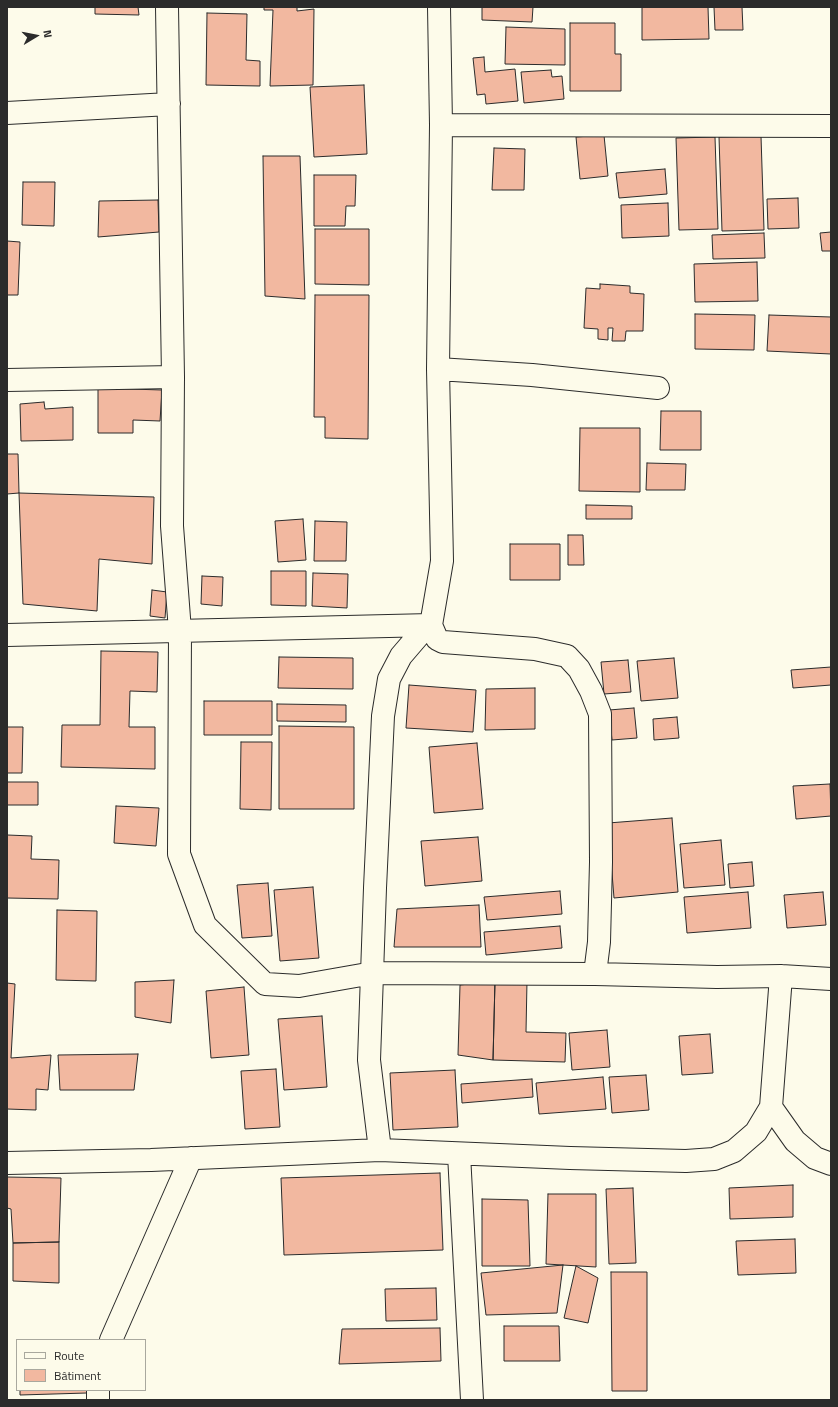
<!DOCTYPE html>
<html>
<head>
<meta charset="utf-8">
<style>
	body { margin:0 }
	#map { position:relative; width:838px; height:1407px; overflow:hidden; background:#fdfbea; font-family:"Titillium Web",sans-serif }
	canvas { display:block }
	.frame { position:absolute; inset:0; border:8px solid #2b2b2b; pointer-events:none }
	.legend { position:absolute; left:16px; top:1339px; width:130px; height:52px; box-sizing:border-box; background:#fdfbea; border:1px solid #a9a89e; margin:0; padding:5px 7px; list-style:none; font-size:12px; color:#2b2b2b }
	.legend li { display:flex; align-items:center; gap:8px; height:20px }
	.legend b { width:20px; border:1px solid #a9a89e }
	.north { position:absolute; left:16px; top:16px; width:40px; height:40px; -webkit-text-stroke:3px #fdfbea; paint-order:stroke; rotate:80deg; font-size:11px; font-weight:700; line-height:16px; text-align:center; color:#2b2b2b }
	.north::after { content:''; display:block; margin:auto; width:14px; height:18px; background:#2b2b2b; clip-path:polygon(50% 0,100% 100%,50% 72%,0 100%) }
</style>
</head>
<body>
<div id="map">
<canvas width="838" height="1407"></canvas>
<div class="frame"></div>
<ul class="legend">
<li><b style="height:5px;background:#fdfbea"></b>Route</li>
<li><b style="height:11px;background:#f2b8a0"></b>Bâtiment</li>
</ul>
<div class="north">N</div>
</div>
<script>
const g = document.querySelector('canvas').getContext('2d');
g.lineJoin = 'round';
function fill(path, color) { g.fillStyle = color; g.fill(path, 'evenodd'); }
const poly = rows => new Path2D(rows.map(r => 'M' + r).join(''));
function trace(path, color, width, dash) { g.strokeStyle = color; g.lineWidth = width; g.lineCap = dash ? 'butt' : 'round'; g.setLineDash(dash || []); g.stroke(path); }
const building = poly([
	[95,7,138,7,139,15,95,14,95,7],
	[264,7,297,7,297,11,314,9,313,85,270,86,273,10,264,10,264,7],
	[482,7,533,7,532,22,482,20,482,7],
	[642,7,708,7,709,39,642,40,642,7],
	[714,7,742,7,743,30,715,30,714,7],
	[207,13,247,14,246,60,260,61,260,86,206,85,207,13],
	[570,23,615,23,615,54,621,54,621,91,570,91,570,23],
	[506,27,565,29,565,65,505,64,506,27],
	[484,57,485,72,515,69,518,101,486,104,485,94,477,95,473,58,484,57],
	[551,70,552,77,562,76,564,99,524,103,521,72,551,70],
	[364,85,367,154,314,157,310,87,364,85],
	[604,135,608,176,580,179,576,137,604,135],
	[761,136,764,230,722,231,719,137,761,136],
	[715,137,718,229,679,230,676,138,715,137],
	[494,148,525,149,524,190,492,190,494,148],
	[263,156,300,156,305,299,265,296,263,156],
	[665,169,667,194,619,198,616,173,665,169],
	[314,175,356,175,355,206,346,206,345,226,314,226,314,175],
	[23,182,55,182,54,226,22,225,23,182],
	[798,198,799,228,768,229,767,199,798,198],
	[158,200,159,232,98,237,99,201,158,200],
	[668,203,669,236,622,238,621,205,668,203],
	[315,229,369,229,369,285,315,284,315,229],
	[831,232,831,251,822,251,820,233,831,232],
	[764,233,765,258,713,259,712,235,764,233],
	[7,241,20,242,18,295,7,295,7,241],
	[757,262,758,301,695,302,694,264,757,262],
	[600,284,630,286,630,293,644,294,643,331,626,331,625,341,612,341,613,328,608,328,608,340,598,339,598,329,584,328,586,288,600,289,600,284],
	[315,295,369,295,368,439,325,438,325,417,314,417,315,295],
	[695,314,755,315,754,350,695,349,695,314],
	[769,315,831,317,831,354,767,351,769,315],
	[98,388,162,390,160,421,133,420,133,433,98,433,98,388],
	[44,402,45,409,73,407,73,440,21,441,20,404,44,402],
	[661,411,701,411,701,450,660,450,661,411],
	[580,428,640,428,640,492,579,491,580,428],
	[7,454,18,454,19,493,7,494,7,454],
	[647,463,686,464,685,490,646,490,647,463],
	[19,493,154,497,152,564,99,559,97,611,23,604,19,493],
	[586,505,632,506,632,519,586,519,586,505],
	[303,519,306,560,278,562,275,521,303,519],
	[315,521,347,522,346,561,314,561,315,521],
	[568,535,583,535,584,565,568,565,568,535],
	[510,544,560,544,560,580,510,580,510,544],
	[271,571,306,571,306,606,271,605,271,571],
	[313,573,348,574,347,608,312,606,313,573],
	[202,576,223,577,222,606,201,604,202,576],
	[152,590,167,592,165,618,150,616,152,590],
	[101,651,158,652,157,692,130,691,129,727,155,727,155,769,61,767,62,725,100,725,101,651],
	[279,657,353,658,353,689,278,688,279,657],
	[674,658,678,698,641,701,637,661,674,658],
	[628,660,631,692,604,694,601,662,628,660],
	[831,667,831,685,793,688,791,670,831,667],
	[409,685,476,690,473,732,406,728,409,685],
	[535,688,535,729,485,730,486,689,535,688],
	[204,701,272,701,272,735,204,735,204,701],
	[277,704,346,705,346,722,277,721,277,704],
	[634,708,637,738,612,740,609,710,634,708],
	[677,717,679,738,654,740,653,719,677,717],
	[279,726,354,727,354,809,279,809,279,726],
	[7,727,23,727,22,773,7,773,7,727],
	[241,742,272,742,271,810,240,809,241,742],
	[477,743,483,809,434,813,429,747,477,743],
	[7,782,38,782,38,805,7,805,7,782],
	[830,784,831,816,796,819,793,786,830,784],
	[116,806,159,808,156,846,114,843,116,806],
	[672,818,678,892,614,898,608,823,672,818],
	[7,835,32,836,31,859,59,860,58,899,7,898,7,835],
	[478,837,482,881,425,886,421,841,478,837],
	[721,840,725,885,684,888,680,844,721,840],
	[752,862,754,886,730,888,728,864,752,862],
	[268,883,272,936,242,938,237,885,268,883],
	[313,887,319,958,280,961,274,890,313,887],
	[560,891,562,914,487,920,484,897,560,891],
	[748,892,751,928,687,933,684,897,748,892],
	[823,892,826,925,787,928,784,895,823,892],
	[479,905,481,947,394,947,397,909,479,905],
	[57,910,97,911,96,981,56,980,57,910],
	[560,926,562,948,486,955,484,932,560,926],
	[174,980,171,1023,135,1017,135,982,174,980],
	[495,981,527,981,526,1032,566,1033,565,1062,493,1060,495,981],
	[495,981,493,1060,458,1055,460,985,495,981],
	[7,983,15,984,11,1058,51,1055,48,1090,36,1089,36,1110,7,1109,7,983],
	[244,987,249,1055,211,1058,206,991,244,987],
	[322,1016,327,1087,284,1090,278,1019,322,1016],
	[607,1030,610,1067,572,1070,569,1033,607,1030],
	[710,1034,713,1073,682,1075,679,1036,710,1034],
	[138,1054,134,1090,60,1090,58,1055,138,1054],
	[276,1069,280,1127,245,1129,241,1071,276,1069],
	[455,1070,458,1127,393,1130,390,1073,455,1070],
	[646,1075,649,1110,612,1113,609,1077,646,1075],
	[603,1077,606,1109,539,1114,536,1083,603,1077],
	[532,1079,533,1097,462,1103,461,1084,532,1079],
	[440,1173,443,1250,284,1255,281,1178,440,1173],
	[7,1177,61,1178,59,1242,13,1243,11,1209,7,1208,7,1177],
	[793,1185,793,1217,730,1219,729,1188,793,1185],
	[633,1188,636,1263,609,1264,606,1189,633,1188],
	[548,1194,596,1194,596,1267,546,1264,548,1194],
	[482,1199,528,1200,530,1266,482,1266,482,1199],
	[795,1239,796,1273,738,1275,736,1241,795,1239],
	[59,1242,59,1283,13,1281,13,1243,59,1242],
	[563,1265,557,1313,486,1315,481,1273,563,1265],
	[576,1266,598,1278,588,1323,564,1318,576,1266],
	[611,1272,647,1272,647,1391,612,1391,611,1272],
	[436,1288,437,1320,386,1321,385,1289,436,1288],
	[504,1326,559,1326,560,1361,504,1361,504,1326],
	[440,1328,441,1361,339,1364,342,1329,440,1328],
	[20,1390,87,1390,87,1393,20,1395,20,1390]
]);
fill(building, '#f2b8a0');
trace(building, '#2b2b2b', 1);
const minor = poly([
	[167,7,173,377,172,526,180,631,179,854,205,925,265,984,299,986,373,973,595,974,717,977,781,976,831,979],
	[7,113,169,104],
	[441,125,831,126],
	[438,369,532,375,658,388],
	[7,380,173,377],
	[7,635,431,625,437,639,443,642,535,649,567,656,579,669,591,691,600,714,601,862,599,942,595,974],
	[771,1107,795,1141,815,1158,831,1164],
	[380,1150,369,1060,375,888,383,716,389,679,401,656,419,635,431,625,442,561,438,369,441,125,439,7],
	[459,1154,472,1400],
	[7,1163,151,1160,380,1150,570,1158,686,1161,714,1159,734,1151,756,1132,771,1107,781,976],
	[111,1340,191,1158],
	[98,1400,98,1390]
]);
trace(minor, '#2b2b2b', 24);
trace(minor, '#fdfbea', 22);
</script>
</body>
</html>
